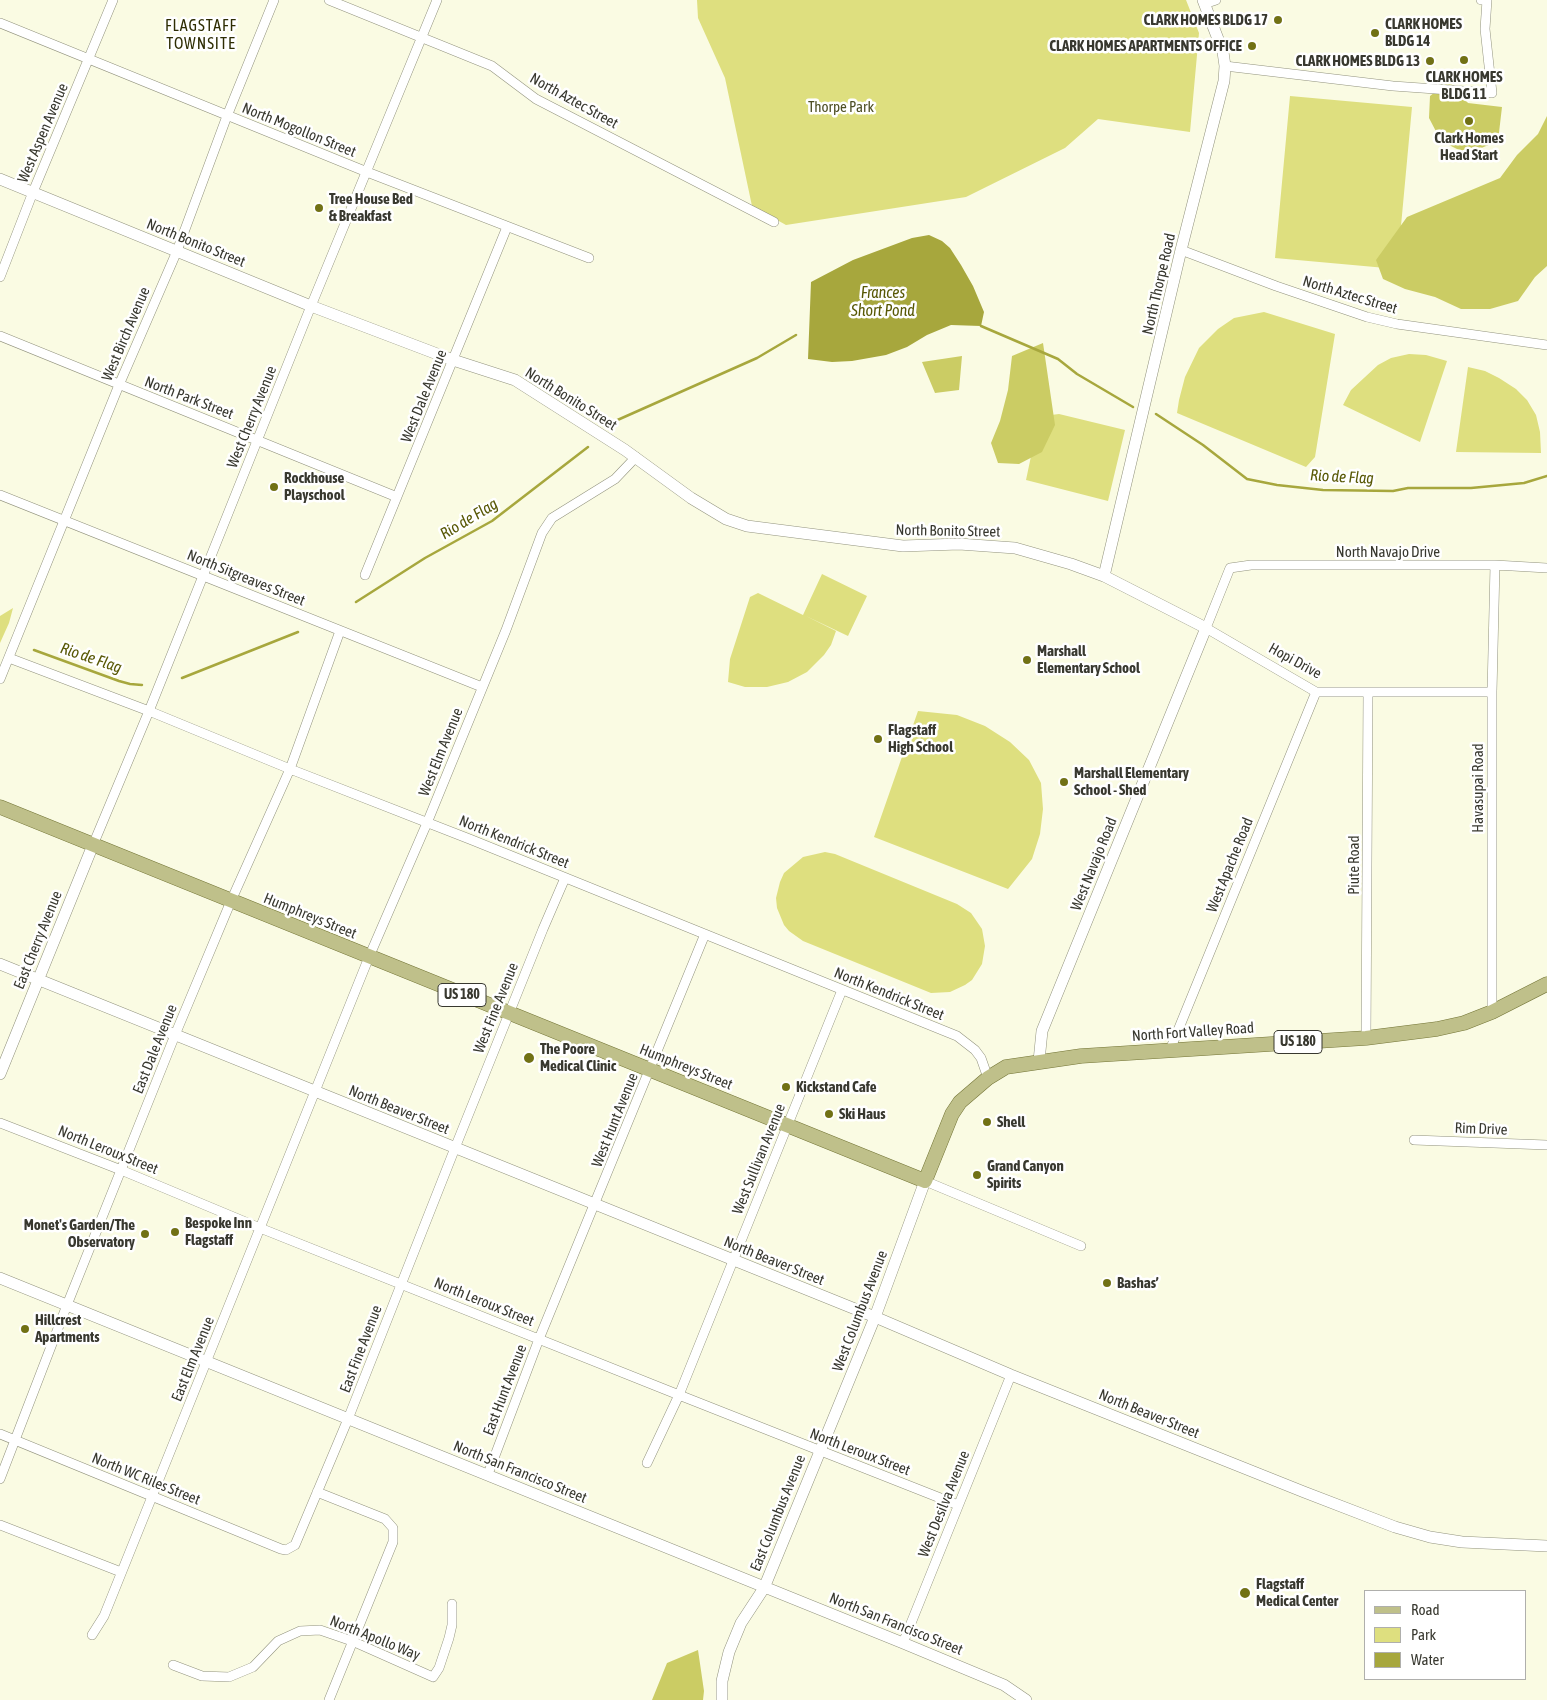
<!DOCTYPE html>
<html>
<head>
<meta charset="utf-8">
<style>
	body { margin:0 }
	#map { position:relative; width:1547px; height:1700px; overflow:hidden; background:#fafbe3; font-family:"Asap Condensed",sans-serif }
	canvas { display:block }
	.legend { position:absolute; left:1364px; top:1590px; width:162px; height:90px; box-sizing:border-box; background:#fff; border:1px solid #afafac; margin:0; padding:6px 9px; list-style:none; font-size:15px; color:#38382f }
	.legend li { display:flex; align-items:center; gap:10px; height:25px }
	.legend b { width:25px; border:1px solid #afafac }
</style>
</head>
<body>
<div id="map">
<canvas width="1547" height="1700"></canvas>
<ul class="legend">
<li><b style="height:6px;background:#bfc08a"></b>Road</li>
<li><b style="height:14px;background:#dedf7f"></b>Park</li>
<li><b style="height:14px;background:#a7a73d"></b>Water</li>
</ul>
</div>
<script>
const g = document.querySelector('canvas').getContext('2d');
g.lineJoin = 'round';
function fill(path, color) { g.fillStyle = color; g.fill(path, 'evenodd'); }
const poly = rows => new Path2D(rows.map(r => 'M' + r).join(''));
function trace(path, color, width, dash) { g.strokeStyle = color; g.lineWidth = width; g.lineCap = dash ? 'butt' : 'round'; g.setLineDash(dash || []); g.stroke(path); }
function drawText(font, color, halo, rows, align = 'center') {
  g.font = font + ' "Asap Condensed",sans-serif'; g.lineWidth = 5; g.setLineDash([]); g.textBaseline = 'middle'; g.strokeStyle = halo; g.fillStyle = color; for (const [text, x, y, turn = 0] of rows) {
    g.save(); g.translate(x, y); g.rotate((+turn || 0) * Math.PI / 180); g.textAlign = isNaN(turn) ? turn : align; if (halo) g.strokeText(text, 0, 0); g.fillText(text, 0, 0); g.restore();
  }
}
fill(poly([
	[697,0,1186,0,1199,33,1190,132,1098,119,1065,148,966,197,786,225,752,206,725,78,698,18],
	[1290,96,1412,107,1397,269,1275,258],
	[1264,312,1335,334,1315,457,1306,467,1177,413,1179,400,1185,377,1199,348,1218,329,1234,318],
	[1409,354,1426,355,1447,361,1420,442,1343,405,1351,390,1378,365,1391,358],
	[1468,367,1485,371,1499,378,1516,389,1527,400,1536,415,1540,432,1541,453,1456,452],
	[1059,414,1125,430,1108,501,1026,480,1038,423,1051,415],
	[822,574,867,596,848,636,806,616,836,631,831,645,824,655,807,672,788,682,767,687,745,687,728,682,730,659,750,597,758,593,803,615],
	[13,608,9,623,0,643,0,616],
	[918,711,957,715,985,726,1010,742,1029,760,1041,783,1043,809,1040,834,1032,859,1008,889,874,837],
	[825,852,835,854,957,904,971,913,982,929,985,946,982,964,972,980,965,985,950,992,931,993,803,941,789,931,784,925,777,908,776,898,780,882,784,873,803,857]
]), '#dedf7f');
fill(poly([
	[1449,81,1468,103,1502,107,1498,141,1467,154,1441,141,1429,118,1430,96],
	[1547,116,1547,266,1535,277,1518,301,1490,309,1461,309,1435,297,1405,289,1383,279,1376,260,1407,217,1500,178,1517,155,1538,134],
	[1043,343,1055,425,1042,452,1019,464,998,463,991,443,1000,421,1008,390,1012,356],
	[962,356,959,390,935,393,922,362],
	[698,1650,704,1691,703,1700,652,1700,667,1663]
]), '#cbcc64');
fill(poly([
	[929,235,942,241,950,248,961,265,973,286,984,312,981,326,951,325,927,335,907,347,886,355,852,361,832,362,808,359,811,282,853,260,912,238]
]), '#a7a73d');
trace(poly([
	[981,326,1058,359,1077,374,1133,407],
	[1156,414,1203,445,1247,479,1277,485,1323,490,1393,491,1408,488,1471,488,1524,483,1547,476],
	[613,422,757,358,796,335],
	[356,602,425,558,492,521,588,447],
	[34,650,119,681,130,684,142,685],
	[182,678,298,632]
]), '#a7a73d', 2.5);
const minor = poly([
	[329,0,492,66,536,99,774,222],
	[1204,4,1216,0],
	[0,23,367,172,589,258],
	[1225,66,1393,86,1492,93,1485,29,1487,0,1481,0],
	[1181,250,1276,286,1367,317,1397,324,1547,345],
	[0,277,33,192,113,0],
	[0,336,397,497],
	[0,495,482,687],
	[365,575,507,227],
	[9,658,149,711,290,769,472,840,957,1036,975,1050,981,1058,988,1078],
	[0,679,119,385,177,251,227,116,274,0],
	[1492,692,1316,692,1206,628,1230,568,1251,565,1495,565,1547,568],
	[93,845,149,711,311,306,437,0],
	[1492,1012,1492,692,1495,565],
	[1366,1038,1368,692],
	[1170,1050,1316,692],
	[0,1123,121,1170,260,1228,679,1395,958,1505],
	[1414,1140,1547,1145],
	[925,1181,1081,1246],
	[0,1434,281,1549,286,1550,295,1545,348,1419,455,1148,543,929,565,878],
	[647,1463,679,1395,842,990],
	[488,1474,539,1339,705,934],
	[0,1479,67,1305,175,1035,231,901,290,769,340,631],
	[317,1492,385,1519,393,1528,393,1542,329,1700],
	[0,1525,121,1572],
	[92,1635,104,1616,369,957,427,823,506,630,542,533,552,518,615,479,636,457],
	[903,1643,1011,1375],
	[173,1665,202,1676,229,1677,253,1667,278,1641,300,1631,320,1630,352,1641,433,1677,439,1668,449,1638,452,1625,452,1604]
]);
const tertiary = poly([
	[0,179,311,306,453,360,515,380,625,450,691,498,726,519,747,526,903,546,959,544,1015,548,1071,564,1104,576,1206,628,1042,1031,1039,1061],
	[1104,576,1181,250,1224,81,1225,66,1223,52,1203,0],
	[0,964,875,1317,1011,1375,1304,1492,1395,1527,1430,1537,1462,1542,1547,1546],
	[0,1074,93,845],
	[0,1278,903,1643,1004,1685,1026,1700],
	[722,1700,722,1681,729,1652,741,1623,764,1588,875,1317,925,1181]
]);
const primary = poly([
	[0,807,925,1181,952,1114,960,1102,988,1078,1006,1067,1081,1056,1366,1038,1437,1029,1464,1023,1492,1012,1547,984]
]);
trace(minor, '#92937e', 10);
trace(tertiary, '#92937e', 12);
trace(primary, '#747537', 15);
trace(minor, '#fff', 9);
trace(tertiary, '#fff', 11);
trace(primary, '#bfc08a', 14);
for (const [x, y, r, color] of [
	[1278,20,5,"#717115"],
	[1375,33,5,"#717115"],
	[1252,46,5,"#717115"],
	[1464,60,5,"#717115"],
	[1430,61,5,"#717115"],
	[1469,121,5,"#717115"],
	[319,208,5,"#717115"],
	[274,487,5,"#717115"],
	[1027,660,5,"#717115"],
	[878,739,5,"#717115"],
	[1064,782,5,"#717115"],
	[529,1058,6,"#717115"],
	[786,1087,5,"#717115"],
	[829,1114,5,"#717115"],
	[987,1122,5,"#717115"],
	[977,1175,5,"#717115"],
	[175,1232,5,"#717115"],
	[145,1234,5,"#717115"],
	[1107,1283,5,"#717115"],
	[25,1329,5,"#717115"],
	[1245,1593,6,"#717115"]
]) { const dot = new Path2D(); dot.arc(x, y, r, 0, 2 * Math.PI); g.fillStyle = color; g.fill(dot); trace(dot, '#fff', 2); }
for (const [x, y, w] of [
	[462,995,48],
	[1298,1042,48]
]) { const box = new Path2D(); box.roundRect(x - w / 2, y - 11.5, w, 23, 4); g.fillStyle = '#fff'; g.fill(box); trace(box, '#38382f', 1); }
drawText('bold 14px', '#38382f', null, [
	["US 180",462,995],
	["US 180",1298,1042]
]);
drawText('bold 15px', '#38382f', '#fff', [
	["CLARK HOMES BLDG 17",1268,20,"right"],
	["CLARK HOMES",1385,24],
	["BLDG 14",1385,41],
	["CLARK HOMES APARTMENTS OFFICE",1242,46,"right"],
	["CLARK HOMES BLDG 13",1420,61,"right"],
	["CLARK HOMES",1464,77,"center"],
	["BLDG 11",1464,94,"center"],
	["Clark Homes",1469,138,"center"],
	["Head Start",1469,155,"center"],
	["Tree House Bed",329,199],
	["& Breakfast",329,216],
	["Rockhouse",284,478],
	["Playschool",284,495],
	["Marshall",1037,651],
	["Elementary School",1037,668],
	["Flagstaff",888,730],
	["High School",888,747],
	["Marshall Elementary",1074,773],
	["School - Shed",1074,790],
	["The Poore",540,1049],
	["Medical Clinic",540,1066],
	["Kickstand Cafe",796,1087],
	["Ski Haus",839,1114],
	["Shell",997,1122],
	["Grand Canyon",987,1166],
	["Spirits",987,1183],
	["Bespoke Inn",185,1223],
	["Flagstaff",185,1240],
	["Monet's Garden/The",135,1225,"right"],
	["Observatory",135,1242,"right"],
	["Bashas’",1117,1283],
	["Hillcrest",35,1320],
	["Apartments",35,1337],
	["Flagstaff",1256,1584],
	["Medical Center",1256,1601]
], 'left');
drawText('15px', '#38382f', '#fff', [
	["North Aztec Street",574,101,29],
	["North Mogollon Street",299,130,22],
	["West Aspen Avenue",43,133,-67],
	["North Bonito Street",196,243,22],
	["North Thorpe Road",1159,284,-77],
	["North Aztec Street",1350,295,17],
	["West Birch Avenue",126,334,-67],
	["West Dale Avenue",424,396,-68],
	["North Park Street",189,398,21],
	["North Bonito Street",571,399,32],
	["West Cherry Avenue",252,417,-68],
	["North Bonito Street",948,531,1],
	["North Navajo Drive",1388,552],
	["North Sitgreaves Street",246,578,22],
	["Hopi Drive",1295,661,29],
	["West Elm Avenue",441,752,-68],
	["Havasupai Road",1478,788,-90],
	["North Kendrick Street",514,842,22],
	["West Navajo Road",1094,864,-68],
	["West Apache Road",1230,865,-68],
	["Piute Road",1354,865,-90],
	["Humphreys Street",310,916,22],
	["East Cherry Avenue",38,940,-68],
	["North Kendrick Street",889,994,22],
	["West Fine Avenue",496,1008,-68],
	["North Fort Valley Road",1193,1032,-4],
	["East Dale Avenue",155,1049,-68],
	["Humphreys Street",686,1067,22],
	["North Beaver Street",399,1110,22],
	["West Hunt Avenue",615,1120,-68],
	["Rim Drive",1481,1129,2],
	["North Leroux Street",108,1150,22],
	["West Sullivan Avenue",759,1159,-68],
	["North Beaver Street",774,1261,22],
	["North Leroux Street",484,1302,22],
	["West Columbus Avenue",860,1311,-69],
	["East Fine Avenue",361,1349,-69],
	["East Elm Avenue",193,1359,-68],
	["East Hunt Avenue",505,1390,-69],
	["North Beaver Street",1149,1414,22],
	["North Leroux Street",860,1452,21],
	["North San Francisco Street",520,1472,22],
	["North WC Riles Street",146,1479,22],
	["West Desilva Avenue",944,1504,-68],
	["East Columbus Avenue",778,1513,-68],
	["North San Francisco Street",896,1624,22],
	["North Apollo Way",375,1638,22]
]);
drawText('15px', '#4e4f24', '#fff', [
	["Thorpe Park",841,107]
]);
g.letterSpacing = '1px';
drawText('16px', '#2e2d03', '#fff', [
	["FLAGSTAFF",201,26],
	["TOWNSITE",201,44]
]);
g.letterSpacing = '0px';
drawText('italic 16px', '#585805', '#fff', [
	["Frances",883,293],
	["Short Pond",883,311],
	["Rio de Flag",1342,477,3],
	["Rio de Flag",469,519,-31],
	["Rio de Flag",91,658,19]
]);
</script>
</body>
</html>
